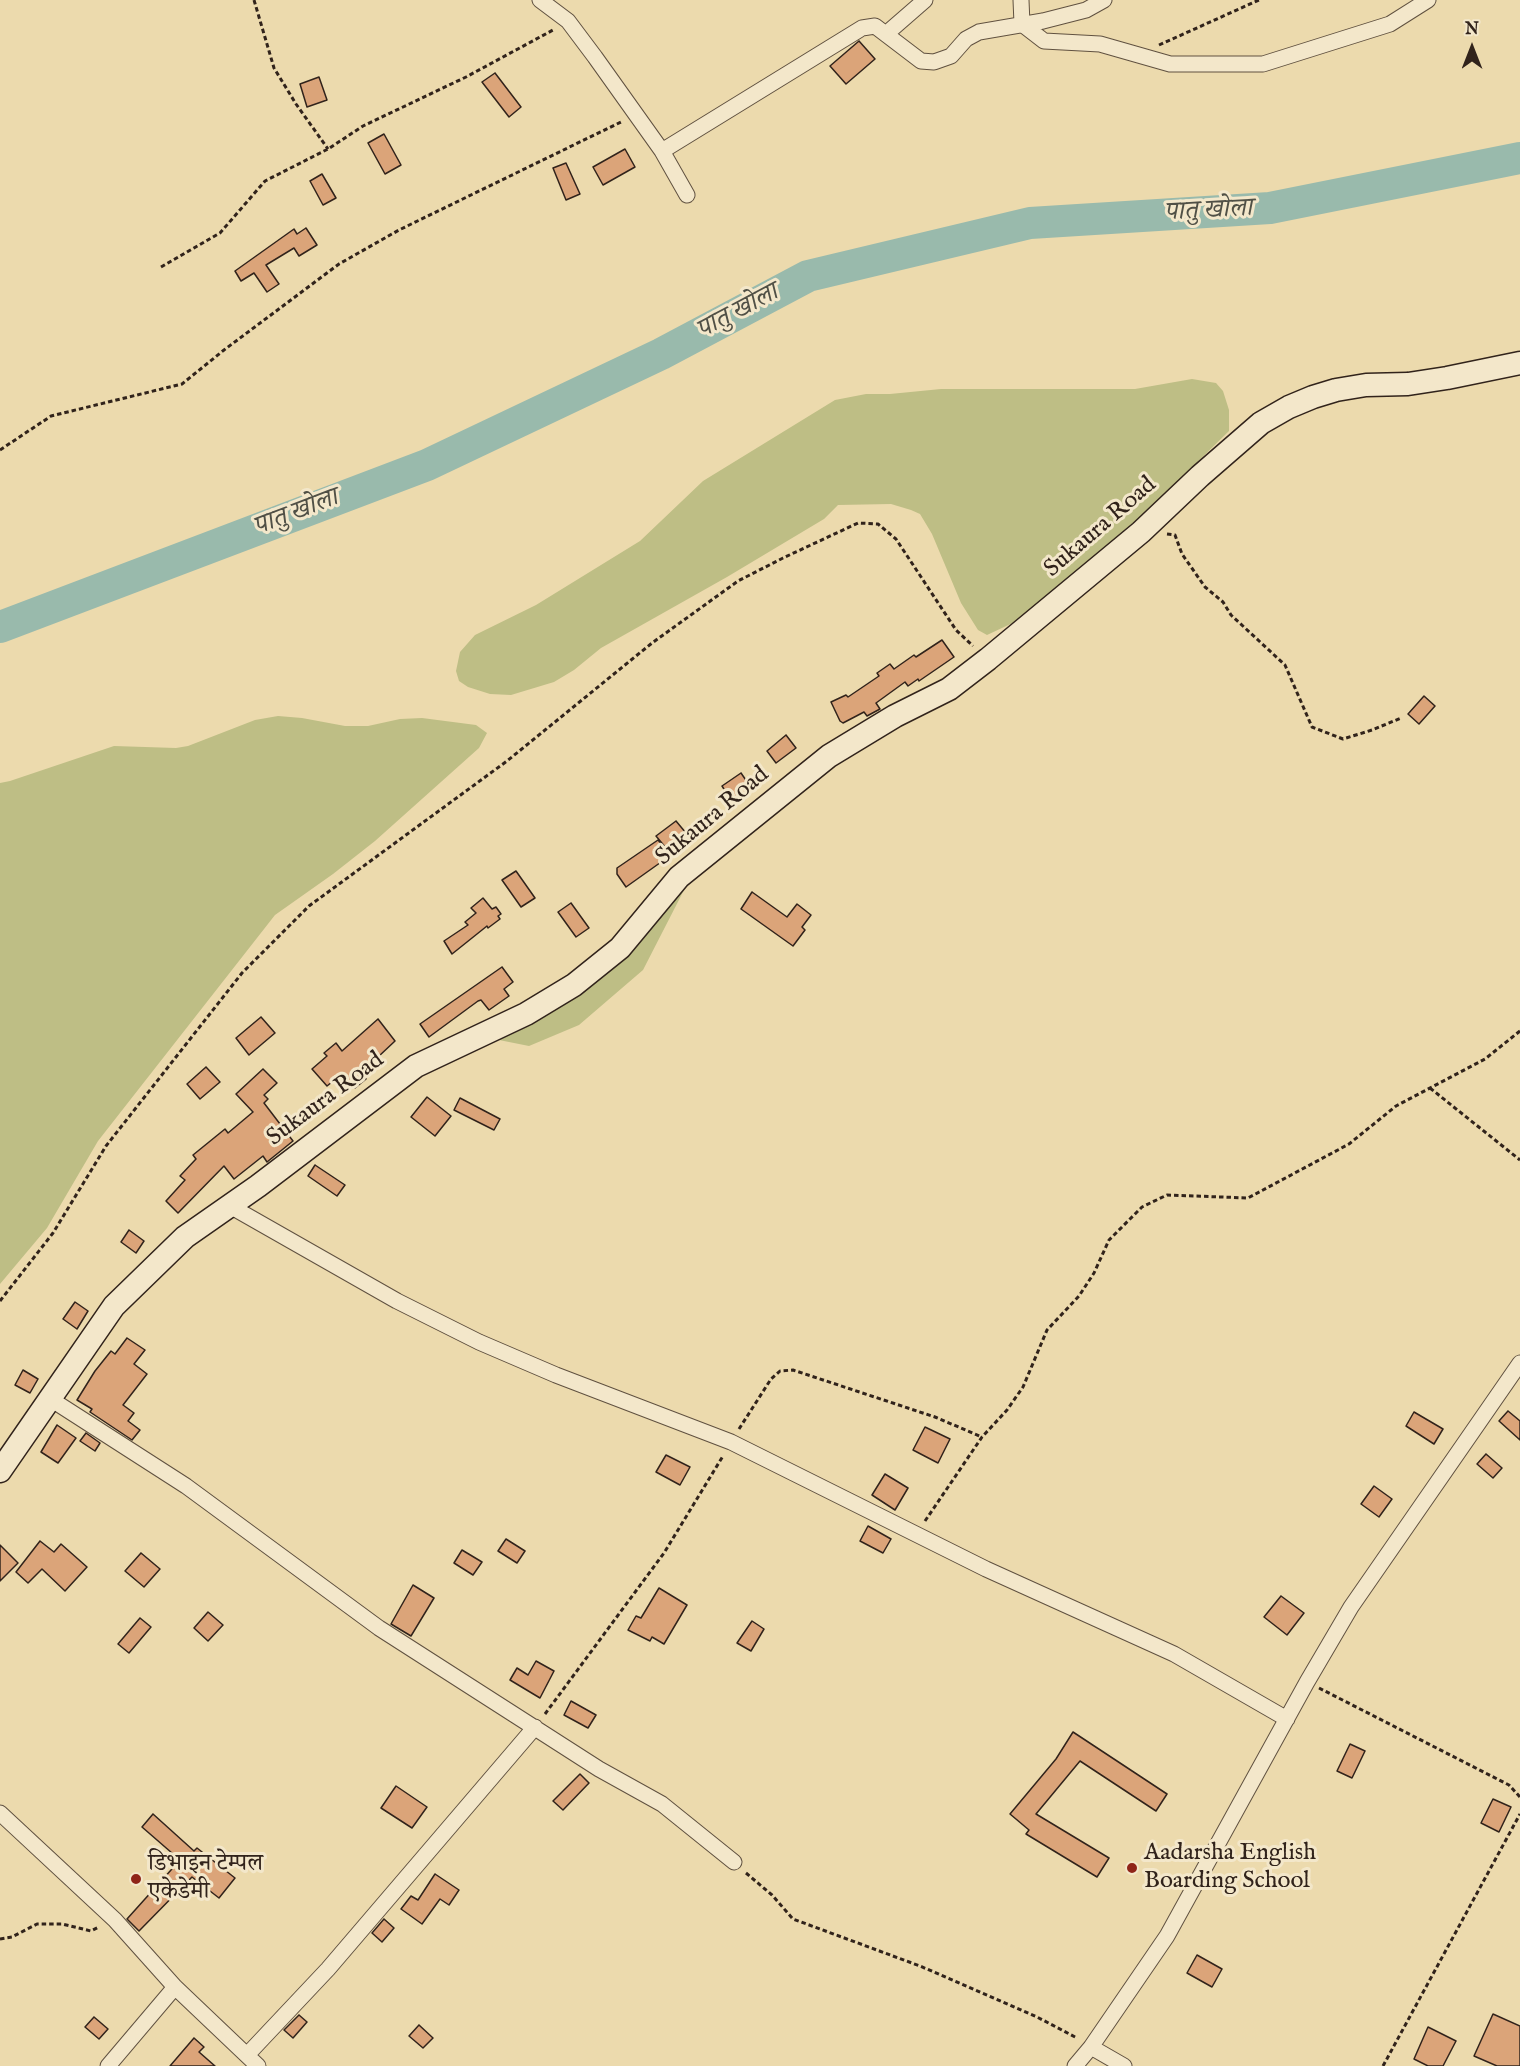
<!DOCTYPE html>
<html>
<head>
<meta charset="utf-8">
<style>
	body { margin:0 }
	#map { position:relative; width:1520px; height:2066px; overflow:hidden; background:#ecdaad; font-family:"IM FELL English",serif }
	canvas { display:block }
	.north { position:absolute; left:1442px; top:18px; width:60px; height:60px; -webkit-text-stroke:4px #f3e7ca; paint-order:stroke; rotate:0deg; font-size:16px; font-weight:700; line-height:24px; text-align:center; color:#31231b }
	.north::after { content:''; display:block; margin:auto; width:21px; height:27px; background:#31231b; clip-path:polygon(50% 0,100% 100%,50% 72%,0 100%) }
</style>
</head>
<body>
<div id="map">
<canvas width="1520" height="2066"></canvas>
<div class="north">N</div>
</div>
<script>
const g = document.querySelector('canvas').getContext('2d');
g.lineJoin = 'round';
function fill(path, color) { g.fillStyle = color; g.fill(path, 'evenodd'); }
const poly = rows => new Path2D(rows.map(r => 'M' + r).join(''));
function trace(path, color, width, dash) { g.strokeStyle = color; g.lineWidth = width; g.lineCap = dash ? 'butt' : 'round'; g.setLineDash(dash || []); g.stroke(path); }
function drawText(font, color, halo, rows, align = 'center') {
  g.font = font + ' "IM FELL English","Noto Serif Devanagari",serif'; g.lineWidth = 6; g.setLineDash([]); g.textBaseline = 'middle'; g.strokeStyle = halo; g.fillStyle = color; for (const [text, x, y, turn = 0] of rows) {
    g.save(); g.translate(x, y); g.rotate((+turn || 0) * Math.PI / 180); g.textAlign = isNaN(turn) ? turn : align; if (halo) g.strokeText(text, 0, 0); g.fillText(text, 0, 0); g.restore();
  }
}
fill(poly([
	[1192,379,1216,383,1223,391,1229,410,1229,431,1132,526,1019,620,987,635,978,630,961,603,932,534,920,514,911,510,891,504,838,505,824,519,727,577,601,648,574,670,554,682,511,695,490,694,468,687,459,681,456,671,460,652,475,635,536,605,640,541,703,481,835,400,866,394,890,394,941,389,1135,389],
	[278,716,302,718,345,726,368,726,400,719,422,718,476,725,487,733,479,748,375,841,333,874,275,915,98,1141,47,1228,0,1284,0,783,10,781,114,746,176,748,188,746,255,720],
	[684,890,643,970,579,1025,529,1046,494,1039,658,915]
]), '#bebe85');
trace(poly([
	[0,627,427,465,661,354,808,276,1030,223,1270,208,1520,158]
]), '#99baac', 32);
const building = poly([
	[859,41,875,59,846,84,830,66,859,41],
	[495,73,521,107,509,117,482,82,495,73],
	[319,77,327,100,307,107,300,84,319,77],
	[384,134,401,165,385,174,368,143,384,134],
	[625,149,635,167,603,185,593,167,625,149],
	[566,163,580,194,566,200,553,168,566,163],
	[322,174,336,198,323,205,310,181,322,174],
	[306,228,317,245,299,256,294,248,266,265,279,284,267,292,254,273,241,281,235,271,294,229,297,234,306,228],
	[942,640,954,657,919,681,918,679,908,686,905,682,876,703,880,709,867,716,864,712,843,723,840,721,831,702,846,695,848,697,879,676,877,673,890,664,894,669,914,655,916,657,942,640],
	[1424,696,1435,706,1419,724,1408,714,1424,696],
	[786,735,796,748,776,763,767,751,786,735],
	[741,773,752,789,733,803,722,786,741,773],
	[676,821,686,833,666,848,656,836,676,821],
	[658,840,671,855,626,887,617,874,617,868,658,840],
	[516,871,535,898,521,907,502,880,516,871],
	[752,892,787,917,797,904,811,915,802,927,805,930,793,946,741,909,752,892],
	[483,898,492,909,496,907,501,914,498,916,500,919,488,928,487,926,452,954,444,941,468,925,465,922,476,913,471,908,483,898],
	[571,903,589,928,576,937,558,912,571,903],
	[502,967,513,982,504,989,509,996,489,1010,481,1000,478,1001,429,1037,420,1024,502,967],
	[261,1017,275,1033,249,1055,236,1038,261,1017],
	[378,1019,395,1041,361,1073,366,1079,355,1088,342,1074,327,1086,312,1069,327,1056,324,1053,336,1043,342,1051,378,1019],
	[206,1067,220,1082,200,1099,187,1084,206,1067],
	[263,1069,277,1083,264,1095,268,1099,264,1103,293,1141,267,1162,263,1156,234,1179,224,1166,178,1213,166,1201,185,1180,180,1176,196,1159,193,1155,225,1129,228,1133,253,1112,236,1094,263,1069],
	[427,1097,451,1116,435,1136,411,1117,427,1097],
	[460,1098,500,1119,494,1130,454,1110,460,1098],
	[315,1165,345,1185,337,1196,308,1176,315,1165],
	[129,1230,144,1241,136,1253,121,1242,129,1230],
	[75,1302,88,1311,77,1329,63,1319,75,1302],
	[127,1338,145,1350,134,1364,147,1374,123,1405,134,1413,128,1421,140,1430,132,1440,90,1412,92,1409,77,1400,95,1371,111,1351,115,1354,127,1338],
	[23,1370,38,1379,30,1393,15,1385,23,1370],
	[1508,1411,1520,1421,1520,1440,1499,1421,1508,1411],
	[1414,1412,1443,1429,1434,1444,1406,1426,1414,1412],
	[57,1425,76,1438,58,1463,41,1452,57,1425],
	[925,1427,950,1439,938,1463,913,1450,925,1427],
	[86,1433,100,1443,95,1451,80,1441,86,1433],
	[1486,1454,1502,1468,1493,1478,1477,1464,1486,1454],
	[666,1455,690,1467,680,1485,656,1472,666,1455],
	[885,1474,908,1488,895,1510,872,1495,885,1474],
	[1374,1486,1392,1499,1379,1517,1361,1504,1374,1486],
	[868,1526,891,1539,883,1553,860,1541,868,1526],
	[506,1539,525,1551,517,1563,498,1551,506,1539],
	[40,1541,54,1552,61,1544,87,1567,65,1591,42,1569,28,1583,16,1572,40,1541],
	[0,1545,18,1563,0,1581,0,1545],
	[462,1550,482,1562,473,1575,454,1563,462,1550],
	[141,1553,160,1569,144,1587,125,1571,141,1553],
	[413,1585,434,1598,411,1636,391,1624,413,1585],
	[659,1588,687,1605,664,1644,652,1637,650,1641,628,1630,636,1616,641,1618,659,1588],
	[1281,1596,1304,1613,1287,1635,1264,1617,1281,1596],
	[208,1612,223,1625,208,1641,194,1628,208,1612],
	[140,1618,151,1627,129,1653,118,1644,140,1618],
	[752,1621,764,1629,751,1651,737,1643,752,1621],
	[536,1661,554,1671,540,1698,510,1680,517,1668,528,1675,536,1661],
	[571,1701,596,1715,588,1728,564,1715,571,1701],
	[1073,1732,1167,1794,1156,1811,1080,1761,1036,1814,1109,1858,1097,1877,1026,1834,1029,1830,1010,1814,1056,1759,1073,1732],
	[1350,1744,1365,1751,1352,1778,1337,1771,1350,1744],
	[580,1774,589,1783,563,1810,553,1801,580,1774],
	[396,1786,427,1807,412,1828,381,1808,396,1786],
	[1493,1799,1511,1807,1499,1832,1481,1823,1493,1799],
	[153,1814,194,1851,197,1848,235,1878,219,1898,192,1877,139,1931,127,1919,180,1860,142,1827,153,1814],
	[435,1874,459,1890,449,1905,440,1899,422,1924,401,1909,411,1896,418,1900,435,1874],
	[384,1919,394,1928,382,1942,372,1933,384,1919],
	[1197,1955,1222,1969,1212,1987,1187,1973,1197,1955],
	[1493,2014,1520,2026,1520,2066,1497,2066,1474,2056,1493,2014],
	[299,2015,307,2022,293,2038,284,2030,299,2015],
	[94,2017,108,2029,99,2039,85,2027,94,2017],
	[419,2025,433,2038,423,2048,409,2036,419,2025],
	[1428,2027,1456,2041,1443,2066,1428,2066,1414,2059,1428,2027],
	[194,2038,204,2047,199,2052,215,2066,170,2066,194,2038]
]);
fill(building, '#dba479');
trace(building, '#31231b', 1.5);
const street = poly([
	[540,0,568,21,595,57,662,151,687,195],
	[1021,0,1022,24,1044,41,1100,44,1170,64,1263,64,1390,24,1428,0],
	[886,34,925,0],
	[662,151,862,28,875,26,921,61,934,62,951,56,966,39,979,32,1043,21,1086,10,1104,0],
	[230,1206,397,1301,479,1342,556,1375,731,1442,986,1569,1174,1654,1287,1719],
	[49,1398,186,1486,379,1628,599,1769,662,1804,734,1862],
	[0,1813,115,1920,175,1987,258,2066],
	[1091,2047,1124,2066],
	[247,2055,328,1969,535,1727],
	[108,2066,175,1987],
	[1075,2066,1091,2047,1167,1936,1307,1682,1351,1607,1520,1363]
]);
const secondary = poly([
	[0,1471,114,1306,185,1237,258,1186,416,1066,526,1014,574,985,620,948,679,877,829,756,895,716,949,689,988,659,1141,532,1200,476,1261,423,1289,407,1313,397,1336,390,1366,385,1408,384,1447,378,1520,363]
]);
trace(street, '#605140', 17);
trace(secondary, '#31231b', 25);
trace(poly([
	[254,0,274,68,296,104,328,149],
	[1159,45,1259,0],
	[161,267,220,233,265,181,328,149,363,126,466,77,553,30],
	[0,450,51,416,182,384,224,350,339,264,399,230,623,121],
	[1167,534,1175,535,1182,554,1205,587,1223,602,1231,615,1285,665,1312,727,1343,739,1372,730,1401,718],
	[1430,1088,1520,1160],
	[0,1301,53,1233,106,1146,242,973,309,906,507,761,652,643,738,581,783,558,858,523,878,524,896,539,956,630,973,646],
	[739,1429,771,1379,780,1371,793,1370,935,1417,982,1437],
	[925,1521,982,1437,1007,1410,1023,1387,1047,1330,1079,1296,1094,1273,1109,1240,1142,1207,1167,1195,1248,1198,1349,1144,1396,1106,1485,1059,1520,1031],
	[1319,1688,1509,1785,1520,1797],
	[545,1714,664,1553,723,1456],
	[746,1873,772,1895,793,1919,920,1966,1037,2017,1077,2038],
	[0,1939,12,1937,37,1924,62,1924,91,1931,99,1927],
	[1383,2066,1520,1814]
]), '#31231b', 3, [4.5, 3]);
trace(street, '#f3e7ca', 15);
trace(secondary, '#f3e7ca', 22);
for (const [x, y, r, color] of [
	[1132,1868,6,"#8f2418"],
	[136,1879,6,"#8f2418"]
]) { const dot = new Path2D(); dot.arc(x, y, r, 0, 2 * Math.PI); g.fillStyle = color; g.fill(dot); trace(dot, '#f3e7ca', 2); }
drawText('24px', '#31231b', '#f3e7ca', [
	["Sukaura Road",1101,528,-41],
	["Sukaura Road",713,817,-40],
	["Sukaura Road",326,1100,-37]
]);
drawText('24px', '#31231b', '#f3e7ca', [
	["Aadarsha English",1144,1854],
	["Boarding School",1144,1882],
	["डिभाइन टेम्पल",148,1865],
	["एकेडेमी",148,1893]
], 'left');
drawText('italic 26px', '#505046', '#f3e7ca', [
	["पातु खोला",1208,212,-3],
	["पातु खोला",738,313,-28],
	["पातु खोला",296,514,-21]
]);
</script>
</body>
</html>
